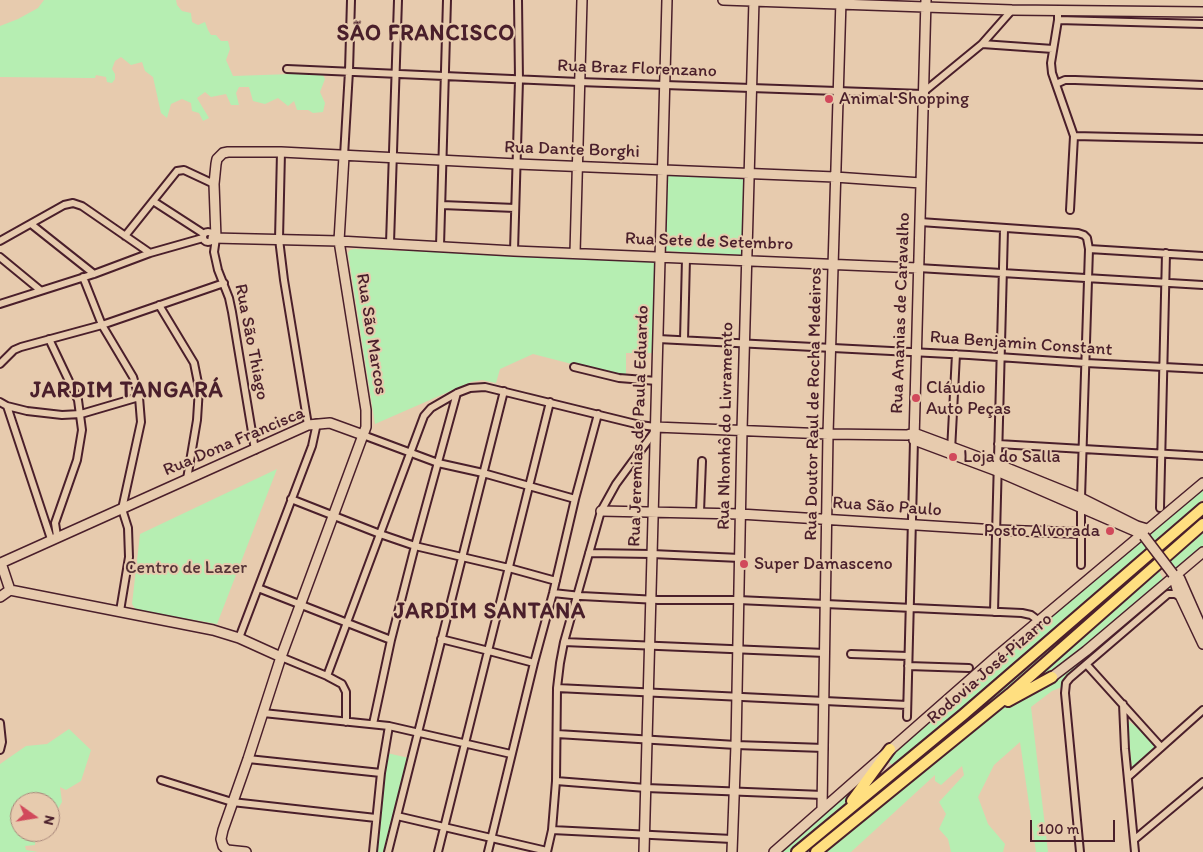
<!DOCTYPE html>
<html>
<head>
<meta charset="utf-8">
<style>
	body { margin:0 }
	#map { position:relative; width:1203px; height:852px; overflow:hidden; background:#e7cbae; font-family:Itim,sans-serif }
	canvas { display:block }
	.north { position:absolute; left:10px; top:792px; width:50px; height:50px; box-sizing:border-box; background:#e7cbae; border:1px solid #a8867a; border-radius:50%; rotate:103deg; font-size:14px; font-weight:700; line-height:20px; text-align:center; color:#4a1f2b }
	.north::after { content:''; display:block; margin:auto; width:18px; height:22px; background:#d1495b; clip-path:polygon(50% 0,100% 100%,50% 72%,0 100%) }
	.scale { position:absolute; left:1030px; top:820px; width:85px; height:22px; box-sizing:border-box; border:2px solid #4a1f2b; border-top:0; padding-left:6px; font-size:15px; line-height:18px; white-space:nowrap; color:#4a1f2b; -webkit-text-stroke:4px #e7cbae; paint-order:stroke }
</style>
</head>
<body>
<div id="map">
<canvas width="1203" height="852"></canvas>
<div class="north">N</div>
<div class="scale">100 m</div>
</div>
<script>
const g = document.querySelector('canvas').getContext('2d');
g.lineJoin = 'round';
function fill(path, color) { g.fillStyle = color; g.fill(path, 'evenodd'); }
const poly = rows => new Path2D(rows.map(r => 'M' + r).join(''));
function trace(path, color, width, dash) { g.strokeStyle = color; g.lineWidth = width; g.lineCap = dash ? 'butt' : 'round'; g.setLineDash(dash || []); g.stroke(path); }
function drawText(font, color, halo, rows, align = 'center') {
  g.font = font + ' Itim,sans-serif'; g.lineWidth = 4; g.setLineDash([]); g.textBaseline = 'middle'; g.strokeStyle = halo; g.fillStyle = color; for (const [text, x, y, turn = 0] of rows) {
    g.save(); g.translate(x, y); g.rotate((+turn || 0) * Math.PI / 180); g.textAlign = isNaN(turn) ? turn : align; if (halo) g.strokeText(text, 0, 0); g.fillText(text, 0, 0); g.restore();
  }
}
fill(poly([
	[44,0,176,0,177,5,182,11,191,13,192,22,198,25,205,22,208,30,211,35,216,35,221,41,228,41,230,49,226,60,233,76,322,73,325,79,320,92,325,103,323,112,313,113,308,110,297,110,294,101,288,106,278,98,265,104,253,101,249,87,239,87,236,93,239,105,231,105,226,94,211,97,205,92,197,98,209,118,203,121,199,113,192,111,191,103,182,99,171,104,167,118,161,113,153,77,145,71,142,62,131,65,121,57,115,61,112,69,115,74,115,79,112,83,107,82,106,77,96,75,95,78,88,78,0,77,0,26,18,19,38,8],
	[667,175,745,178,742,255,666,251],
	[354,249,657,260,653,353,626,353,626,376,622,377,533,354,500,369,496,383,482,380,471,382,375,424,348,253,350,250],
	[277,469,217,624,136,610,132,604,140,534],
	[1203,488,1203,499,1093,597,940,729,901,760,893,765,888,762,896,752,1149,532],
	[1203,511,1203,519,1007,691,811,852,803,852],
	[1203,530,1203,546,1178,568,1175,568,1168,561],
	[1158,569,1163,579,1136,603,1051,674,1032,681],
	[1168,585,1171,589,1085,664,1063,680,1062,687,1052,691,1031,707,1048,852,1036,852,1020,742,994,765,978,797,988,824,1005,844,1003,852,951,852,948,839,939,829,946,814,939,802,964,775,962,766,941,785,935,781,935,775,851,852,823,852,992,713,1056,677],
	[1127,720,1147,735,1157,746,1146,757,1132,768],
	[69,729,91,750,81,781,66,790,60,787,62,802,55,814,50,814,50,802,20,802,20,832,36,832,35,845,25,846,26,850,38,852,0,852,0,764,26,746,47,744],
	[387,753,409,758,385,852,377,852],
	[872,771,840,810,792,852,782,852,812,826,823,814]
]), '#b6eeb2');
const street = poly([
	[1058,10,1058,20,1051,63,1052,73,1074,136,1070,210],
	[1058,20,1203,24],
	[982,44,1053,49],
	[287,69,579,82,923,94,926,90,982,44,1012,10],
	[1056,84,1065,80,1075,80,1203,85],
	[1074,136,1203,139],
	[281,152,279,239,284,280,308,425],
	[344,156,349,71,351,0],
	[153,201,204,234],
	[442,205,515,208],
	[920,222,1078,233,1084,235,1087,238,1089,249,1081,498,1081,565],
	[31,224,94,274],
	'203 237a5 5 0 1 1 10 0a5 5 0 1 1-10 0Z',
	[125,236,177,171,184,170,214,184],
	[216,238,214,252,218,270,229,298,232,312,255,450],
	[0,241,64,205,73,203,82,206,150,253],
	[390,243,398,0],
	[440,246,447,0],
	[1089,249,1203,256],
	[514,251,519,80,518,0],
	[0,257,40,290],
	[918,268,1203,285],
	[83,277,102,325,133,377,139,397,141,422,122,509,128,528,129,557,120,611],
	[0,304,94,274,150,253,203,238],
	[159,305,194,363,199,388,197,420,187,479],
	[49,339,78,400,82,430,77,460,55,523,57,536],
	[658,339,969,355,1086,363,1203,369],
	[684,340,686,258],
	[0,364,14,350,21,347,102,325,224,283],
	[574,367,619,378,657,381],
	[0,402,7,406,27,411,62,415,81,414,139,397],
	[7,406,51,539],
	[363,435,438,463,483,473,575,499],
	[998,444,1203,456],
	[951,451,956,354],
	[291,499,380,534,415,546,509,568,556,581],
	[1160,508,1166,253],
	[700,512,702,461],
	[589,553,652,554,740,558],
	[258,588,391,640],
	[553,593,581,596,658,600,738,600,1022,613,1031,615,1039,621],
	[994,612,1004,229],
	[239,638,312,446,317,423],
	[441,639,489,651,534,663],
	[564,642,825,653],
	[851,654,908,656],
	[281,657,327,676,342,684,346,692,346,722],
	[1087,665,1161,747],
	[908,666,969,668],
	[327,676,424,416,431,408,457,393,470,388,485,387,640,425,655,427],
	[557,688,907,705],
	[1123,704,1125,749,1135,852],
	[263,713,389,726,511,754],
	[907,717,914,440],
	[0,723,2,742,0,750],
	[373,724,391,640,415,546,457,393],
	[557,734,736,745,824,748],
	[248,759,381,773],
	[1128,777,1203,710],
	[161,780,232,802,376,818],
	[556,781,646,788,823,795],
	[397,816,547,851],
	[552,830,732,839],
	[1135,839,1203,782],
	[373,852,381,773,389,726],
	[388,852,504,391],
	[438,852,550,402],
	[488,852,534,663,553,593,575,499,598,414],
	[547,852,552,830,556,781,557,688,560,663,564,642,601,511,616,484,655,431],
	[1080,852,1065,693,1066,683,1070,678,1168,594,1175,594,1181,597]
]);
const secondary = poly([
	[723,0,1012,10,1203,12],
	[926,0,914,440,997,471,1142,534],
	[213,238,339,241,514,251,918,268],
	[216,238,214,184,216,164,217,159,223,153,228,152,281,152,517,164,835,177,921,183],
	[575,253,582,0],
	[655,427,828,434,907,435,914,433,997,464,1081,498,1137,526,1147,529],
	[601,511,740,514,997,530,1081,533],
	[10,590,1,563,308,425,330,423,363,435],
	[10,590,213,630,239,638,281,657],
	[0,597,10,590],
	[1203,631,1180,579,1173,574,1177,589,1203,644],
	[1052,677,1086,651,1203,552],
	[822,809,828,434,841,0],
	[227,850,246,852],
	[229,852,223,846,221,839,223,830,248,759,281,657,366,427,366,410,339,241,344,156],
	[644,852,667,0],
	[732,852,736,745,742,430,754,0],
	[774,852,997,656,1203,483]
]);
const primary = poly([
	[1008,701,1052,677],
	[852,801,890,749],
	[797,852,963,715,1203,508],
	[816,852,1010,694,1203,524]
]);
trace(street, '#4a1f2b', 10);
trace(secondary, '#4a1f2b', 12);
trace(primary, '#4a1f2b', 14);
trace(street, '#e7cbae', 6);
trace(secondary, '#e7cbae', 9);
trace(primary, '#ffdf80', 10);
const secondaryBridge = poly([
	[1144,536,1173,574]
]);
trace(secondaryBridge, '#4a1f2b', 12, []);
trace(secondaryBridge, '#e7cbae', 9);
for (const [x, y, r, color] of [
	[829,99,5,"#d1495b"],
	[916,398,5,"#d1495b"],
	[953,457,5,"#d1495b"],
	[1110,531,5,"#d1495b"],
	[744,564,5,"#d1495b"]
]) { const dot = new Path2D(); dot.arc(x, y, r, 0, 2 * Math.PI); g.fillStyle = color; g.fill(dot); trace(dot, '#e7cbae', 2); }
drawText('18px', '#4a1f2b', '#e7cbae', [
	["Rua Braz Florenzano",637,69,2],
	["Rua Dante Borghi",572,150,2],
	["Rua Sete de Setembro",709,242,2],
	["Rua Ananias de Caravalho",901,313,-88],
	["Rua São Marcos",371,334,81],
	["Rua São Thiago",251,342,79],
	["Rua Benjamin Constant",1021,344,4],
	["Rua Doutor Raul de Rocha Medeiros",814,404,-89],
	["Rua Jeremias de Paula Eduardo",639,426,-88],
	["Rua Nhonhô do Livramento",726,426,-89],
	["Rua Dona Francisca",234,442,-23],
	["Rua São Paulo",887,507,4],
	["Rodovia José Pizarro",990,669,-41]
]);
drawText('18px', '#4a1f2b', '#e7cbae', [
	["Animal Shopping",839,99],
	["Cláudio",926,388],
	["Auto Peças",926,409],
	["Loja do Salla",963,457],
	["Posto Alvorada",1100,531,"right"],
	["Super Damasceno",754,564]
], 'left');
drawText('18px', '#553438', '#e7cbae', [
	["Centro de Lazer",186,568]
]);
g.letterSpacing = '1px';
drawText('bold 22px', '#4a1f2b', '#e7cbae', [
	["SÃO FRANCISCO",426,34],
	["JARDIM TANGARÁ",127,391],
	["JARDIM SANTANA",490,612]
]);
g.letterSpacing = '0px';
</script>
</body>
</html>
